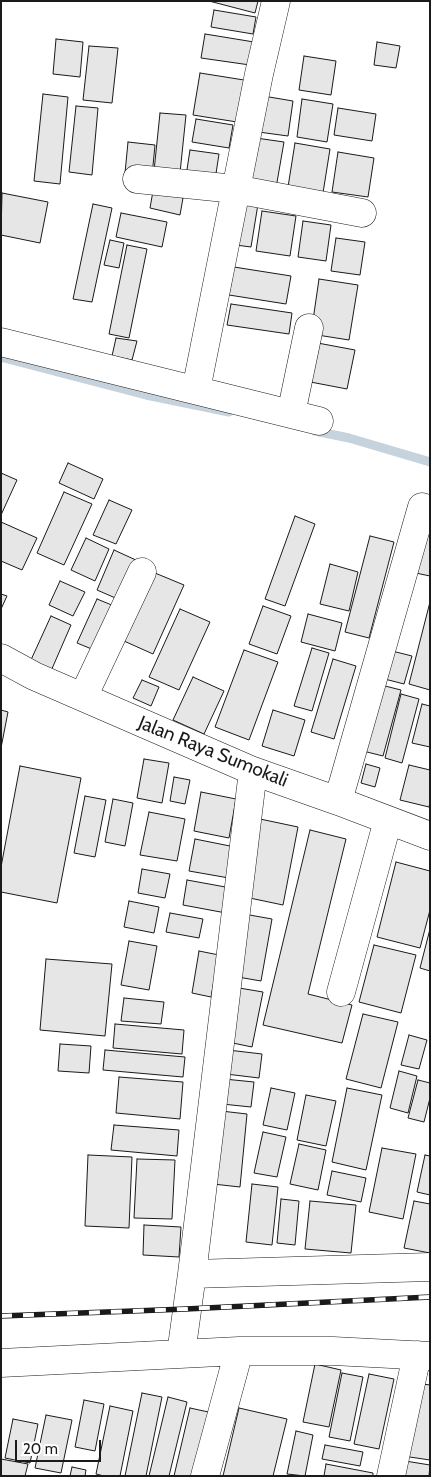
<!DOCTYPE html>
<html>
<head>
<meta charset="utf-8">
<style>
	body { margin:0 }
	#map { position:relative; width:431px; height:1477px; overflow:hidden; background:#fff; font-family:Cabin,sans-serif }
	canvas { display:block }
	.frame { position:absolute; inset:0; border:2px solid #1a1a1a; pointer-events:none }
	.scale { position:absolute; left:15px; top:1440px; width:86px; height:22px; box-sizing:border-box; border:2px solid #1a1a1a; border-top:0; padding-left:6px; font-size:15px; line-height:18px; white-space:nowrap; color:#1a1a1a; -webkit-text-stroke:4px #fff; paint-order:stroke }
</style>
</head>
<body>
<div id="map">
<canvas width="431" height="1477"></canvas>
<div class="frame"></div>
<div class="scale">20 m</div>
</div>
<script>
const g = document.querySelector('canvas').getContext('2d');
g.lineJoin = 'round';
const poly = rows => new Path2D(rows.map(r => 'M' + r).join(''));
function trace(path, color, width, dash) { g.strokeStyle = color; g.lineWidth = width; g.lineCap = dash ? 'butt' : 'round'; g.setLineDash(dash || []); g.stroke(path); }
function fill(path, color) { g.fillStyle = color; g.fill(path, 'evenodd'); }
function drawText(font, color, halo, rows, align = 'center') {
  g.font = font + ' Cabin,sans-serif'; g.lineWidth = 4; g.setLineDash([]); g.textBaseline = 'middle'; g.strokeStyle = halo; g.fillStyle = color; for (const [text, x, y, turn = 0] of rows) {
    g.save(); g.translate(x, y); g.rotate((+turn || 0) * Math.PI / 180); g.textAlign = isNaN(turn) ? turn : align; if (halo) g.strokeText(text, 0, 0); g.fillText(text, 0, 0); g.restore();
  }
}
trace(poly([
	[1,357,146,395,229,412],
	[315,431,349,438,430,462]
]), '#c6d2dc', 9);
const building = poly([
	[209,1,258,1,255,13,209,1],
	[214,10,256,17,253,34,211,27,214,10],
	[205,34,254,42,250,65,201,58,205,34],
	[56,39,83,42,80,77,53,74,56,39],
	[377,42,400,46,396,68,374,65,377,42],
	[89,46,118,48,112,103,83,100,89,46],
	[304,56,336,61,331,95,299,90,304,56],
	[200,73,244,80,237,122,193,115,200,73],
	[43,94,68,97,60,184,34,181,43,94],
	[257,95,293,101,288,136,251,131,257,95],
	[302,99,333,104,327,142,297,137,302,99],
	[76,106,98,108,92,175,69,172,76,106],
	[338,108,376,114,372,141,334,135,338,108],
	[160,113,186,115,180,173,154,171,160,113],
	[196,119,233,125,229,148,192,142,196,119],
	[249,137,284,142,276,188,242,183,249,137],
	[128,142,155,145,152,176,125,173,128,142],
	[295,143,330,149,323,193,288,187,295,143],
	[190,150,219,154,215,180,186,176,190,150],
	[338,152,374,158,368,197,332,192,338,152],
	[153,191,183,198,180,215,150,208,153,191],
	[2,193,48,202,40,243,1,235,2,193],
	[235,201,258,204,251,247,228,244,235,201],
	[93,204,112,208,92,302,73,299,93,204],
	[262,211,296,216,290,256,256,251,262,211],
	[121,213,167,222,162,247,116,237,121,213],
	[303,221,331,225,326,261,298,257,303,221],
	[336,238,365,242,360,275,331,271,336,238],
	[110,240,124,243,119,268,104,265,110,240],
	[127,245,147,249,129,338,109,334,127,245],
	[234,267,291,276,286,304,229,295,234,267],
	[319,279,358,285,349,340,311,334,319,279],
	[231,304,292,313,289,334,227,325,231,304],
	[116,338,137,341,132,360,112,356,116,338],
	[307,341,355,350,347,389,300,380,307,341],
	[68,463,103,479,94,499,59,483,68,463],
	[1,473,17,480,1,515,1,473],
	[64,492,92,504,64,565,37,553,64,492],
	[109,500,132,510,116,544,93,535,109,500],
	[430,512,430,576,411,572,430,512],
	[295,516,315,524,285,606,265,599,295,516],
	[1,522,37,538,22,570,1,561,1,522],
	[370,536,394,542,369,638,345,632,370,536],
	[86,538,109,549,95,581,71,570,86,538],
	[114,550,138,561,120,600,97,590,114,550],
	[330,564,358,572,349,611,320,604,330,564],
	[155,573,184,585,153,654,124,641,155,573],
	[60,581,85,592,73,616,49,605,60,581],
	[1,594,7,596,1,609,1,594],
	[97,599,119,608,99,652,77,643,97,599],
	[430,602,430,690,409,684,430,602],
	[263,606,291,616,277,654,249,644,263,606],
	[180,609,210,622,179,690,149,677,180,609],
	[308,614,342,623,335,651,301,642,308,614],
	[51,616,71,625,51,671,30,662,51,616],
	[312,648,329,653,312,711,294,706,312,648],
	[384,649,412,656,404,684,377,677,384,649],
	[244,650,278,662,249,740,215,727,244,650],
	[333,659,356,666,334,739,311,732,333,659],
	[193,677,224,691,204,734,173,720,193,677],
	[142,680,159,687,151,706,133,698,142,680],
	[373,683,401,690,383,756,355,749,373,683],
	[401,694,419,699,402,763,385,758,401,694],
	[422,704,430,706,430,747,412,743,422,704],
	[1,710,8,712,1,748,1,710],
	[273,710,305,720,294,756,262,746,273,710],
	[144,759,169,763,162,803,137,798,144,759],
	[366,764,380,768,375,787,361,783,366,764],
	[409,765,430,770,430,802,429,807,400,800,409,765],
	[20,766,81,778,57,903,1,892,1,867,20,766],
	[174,777,190,780,185,804,170,801,174,777],
	[201,792,236,799,229,838,194,831,201,792],
	[85,796,106,800,95,857,74,853,85,796],
	[113,799,133,803,125,846,105,842,113,799],
	[149,812,185,819,177,861,140,855,149,812],
	[260,819,298,827,283,905,245,897,260,819],
	[310,830,346,839,308,994,352,1005,342,1043,263,1025,310,830],
	[195,839,235,847,229,878,189,871,195,839],
	[396,862,430,871,430,910,420,948,377,937,396,862],
	[142,869,170,874,165,898,138,893,142,869],
	[187,880,231,888,226,913,183,905,187,880],
	[129,901,159,907,154,933,124,927,129,901],
	[170,913,203,919,199,938,166,932,170,913],
	[244,914,272,919,261,981,232,976,244,914],
	[430,929,430,971,420,968,430,929],
	[129,941,157,946,149,990,121,985,129,941],
	[374,945,416,955,401,1013,359,1002,374,945],
	[199,951,219,955,211,997,192,993,199,951],
	[46,959,112,964,105,1036,40,1030,46,959],
	[239,988,263,992,252,1047,228,1042,239,988],
	[124,998,164,1002,161,1024,121,1021,124,998],
	[363,1014,398,1022,381,1088,346,1079,363,1014],
	[115,1024,184,1030,182,1054,113,1048,115,1024],
	[409,1035,427,1040,419,1069,401,1065,409,1035],
	[60,1044,91,1046,89,1073,58,1071,60,1044],
	[105,1050,185,1057,183,1077,103,1070,105,1050],
	[228,1050,262,1054,259,1078,226,1074,228,1050],
	[399,1071,417,1076,408,1113,390,1108,399,1071],
	[119,1077,183,1082,180,1119,116,1113,119,1077],
	[224,1079,254,1082,251,1107,222,1104,224,1079],
	[418,1080,430,1083,430,1098,424,1122,408,1118,418,1080],
	[271,1088,295,1093,287,1130,263,1125,271,1088],
	[347,1088,382,1095,366,1170,332,1162,347,1088],
	[306,1095,336,1101,326,1146,297,1140,306,1095],
	[221,1111,247,1114,240,1187,213,1184,221,1111],
	[114,1125,179,1130,177,1156,111,1150,114,1125],
	[263,1132,286,1137,277,1177,254,1173,263,1132],
	[299,1144,326,1150,318,1190,290,1184,299,1144],
	[382,1148,416,1154,403,1219,369,1212,382,1148],
	[88,1155,132,1157,129,1228,85,1226,88,1155],
	[425,1155,430,1156,430,1195,417,1192,425,1155],
	[137,1159,175,1160,172,1219,134,1218,137,1159],
	[332,1171,366,1178,361,1202,327,1195,332,1171],
	[252,1184,278,1187,272,1245,246,1242,252,1184],
	[281,1199,299,1201,295,1245,277,1243,281,1199],
	[310,1201,356,1205,351,1253,305,1249,310,1201],
	[414,1201,430,1204,430,1253,404,1248,414,1201],
	[144,1225,181,1227,179,1257,143,1255,144,1225],
	[315,1364,341,1370,329,1427,303,1422,315,1364],
	[342,1373,363,1377,350,1441,329,1437,342,1373],
	[369,1374,394,1379,379,1449,354,1444,369,1374],
	[415,1383,430,1385,430,1460,403,1456,415,1383],
	[142,1393,162,1397,146,1476,125,1476,142,1393],
	[168,1397,187,1402,169,1476,149,1476,168,1397],
	[84,1400,104,1404,95,1451,75,1447,84,1400],
	[110,1406,133,1411,120,1476,104,1476,96,1474,110,1406],
	[190,1408,213,1413,198,1476,174,1476,190,1408],
	[239,1408,287,1419,273,1476,223,1476,239,1408],
	[46,1415,72,1420,61,1473,35,1468,46,1415],
	[13,1419,38,1424,30,1463,5,1458,13,1419],
	[296,1431,313,1435,305,1476,287,1474,296,1431],
	[325,1445,363,1452,360,1466,322,1459,325,1445],
	[1,1459,28,1464,25,1476,1,1476,1,1459],
	[399,1460,430,1465,429,1476,396,1476,399,1460],
	[326,1464,373,1473,373,1476,324,1476,326,1464],
	[72,1467,86,1470,85,1476,70,1476,72,1467]
]);
fill(building, '#e6e6e6');
trace(building, '#1a1a1a', 1);
const minor = poly([
	[137,179,235,189,362,213],
	[1,342,319,421],
	[196,390,259,74,276,1],
	[291,414,309,328],
	[1,658,34,676,253,771,338,801,430,836],
	[83,697,142,572],
	[338,801,422,507],
	[341,992,388,820],
	[192,1274,430,1267],
	[181,1354,192,1274,253,771],
	[1,1363,239,1351,333,1351,430,1356],
	[205,1476,239,1351],
	[391,1476,417,1355]
]);
trace(minor, '#1a1a1a', 29);
trace(minor, '#fff', 28);
const rail = poly([
	[1,1316,186,1309,430,1297]
]);
trace(rail, '#1a1a1a', 5.5);
trace(rail, '#fff', 4, [11]);
drawText('19px', '#1a1a1a', '#fff', [
	["Jalan Raya Sumokali",213,752,22]
]);
</script>
</body>
</html>
